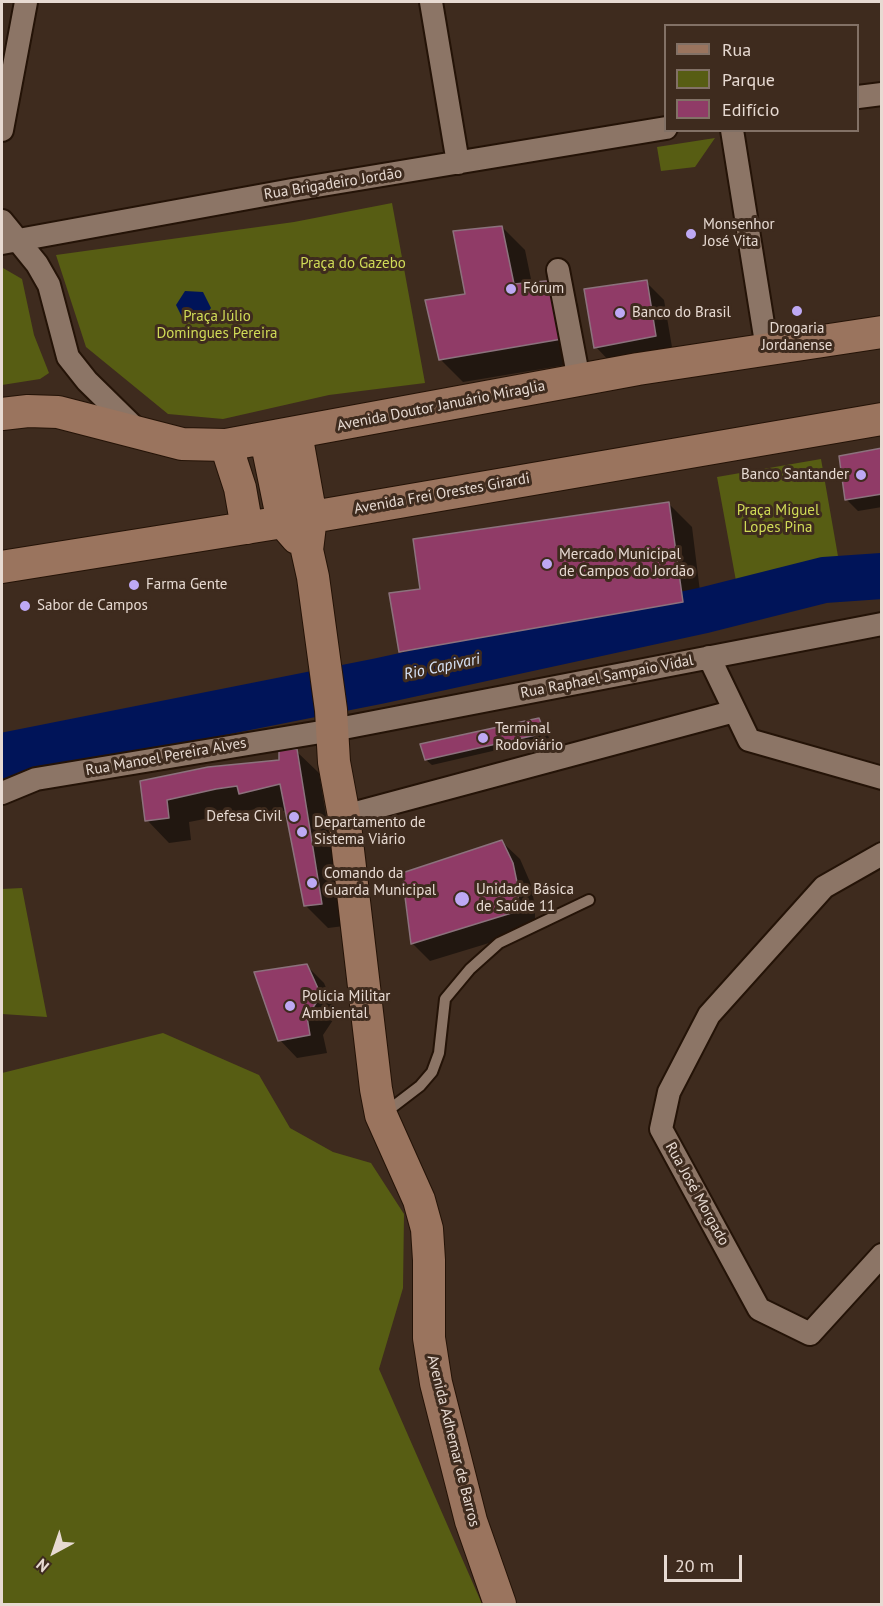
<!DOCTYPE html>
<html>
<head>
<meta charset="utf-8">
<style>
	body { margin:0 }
	#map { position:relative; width:883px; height:1606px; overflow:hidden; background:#3e2b1e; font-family:"PT Sans",sans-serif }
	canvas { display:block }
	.frame { position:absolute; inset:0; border:3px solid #e7dad2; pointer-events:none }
	.legend { position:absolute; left:664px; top:24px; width:195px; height:108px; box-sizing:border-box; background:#3e2b1e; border:2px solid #827166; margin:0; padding:8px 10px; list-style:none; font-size:18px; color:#e7dad2 }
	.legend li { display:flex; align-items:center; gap:12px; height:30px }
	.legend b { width:30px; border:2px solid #827166 }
	.north { position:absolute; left:24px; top:1522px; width:60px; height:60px; -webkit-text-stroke:4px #3e2b1e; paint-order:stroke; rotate:220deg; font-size:16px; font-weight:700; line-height:24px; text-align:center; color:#e7dad2 }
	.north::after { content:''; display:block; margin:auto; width:21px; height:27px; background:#e7dad2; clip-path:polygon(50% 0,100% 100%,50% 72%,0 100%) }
	.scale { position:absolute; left:664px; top:1555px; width:78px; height:27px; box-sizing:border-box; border:3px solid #e7dad2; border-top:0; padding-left:8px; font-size:18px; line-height:21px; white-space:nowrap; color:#e7dad2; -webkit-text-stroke:4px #3e2b1e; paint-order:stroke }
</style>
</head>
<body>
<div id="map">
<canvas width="883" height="1606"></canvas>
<div class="frame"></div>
<ul class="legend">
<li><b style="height:8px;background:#9a745e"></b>Rua</li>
<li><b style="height:16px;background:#575d13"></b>Parque</li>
<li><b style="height:16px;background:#903b67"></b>Edifício</li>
</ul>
<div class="north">N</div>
<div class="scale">20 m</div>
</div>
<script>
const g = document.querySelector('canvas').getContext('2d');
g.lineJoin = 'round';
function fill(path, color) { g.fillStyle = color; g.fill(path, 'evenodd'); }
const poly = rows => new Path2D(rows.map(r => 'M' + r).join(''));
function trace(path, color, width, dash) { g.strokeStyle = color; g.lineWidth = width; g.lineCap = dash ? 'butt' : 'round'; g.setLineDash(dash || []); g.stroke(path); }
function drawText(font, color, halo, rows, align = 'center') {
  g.font = font + ' "PT Sans",sans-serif'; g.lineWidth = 6; g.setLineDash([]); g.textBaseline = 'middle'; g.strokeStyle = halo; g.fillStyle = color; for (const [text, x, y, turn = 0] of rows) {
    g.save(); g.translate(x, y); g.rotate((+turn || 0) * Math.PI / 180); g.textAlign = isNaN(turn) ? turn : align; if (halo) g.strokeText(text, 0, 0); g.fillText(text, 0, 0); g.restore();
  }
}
fill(poly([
	[715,138,695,167,661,171,657,147],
	[392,203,425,383,329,395,223,419,168,414,86,347,56,255,294,222],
	[3,268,22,279,34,335,49,373,40,379,2,385],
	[821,459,839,562,736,581,717,477],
	[22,888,47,1017,2,1014,2,889],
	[163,1033,259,1075,290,1128,333,1152,371,1163,404,1214,403,1288,379,1369,482,1604,2,1604,2,1073]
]), '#575d13');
fill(poly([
	[185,291,203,292,211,308,201,322,184,321,176,305]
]), '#001459');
fill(poly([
	[502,227,525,250,532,284,556,282,578,304,584,362,463,382,440,359],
	[646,282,664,300,673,353,613,365,596,347],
	[882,450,882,507,858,511,846,499],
	[669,504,692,527,704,624,423,674,400,651,422,591],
	[538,720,544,725,549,738,432,765,426,760],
	[296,751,319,773,344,926,328,928,306,906,287,810,263,816,256,809,189,822,191,840,169,843,147,820,142,783,280,761],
	[502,842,520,859,530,882,535,906,535,929,430,961,412,943],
	[306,965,324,983,337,1014,323,1035,327,1053,297,1058,280,1040]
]), '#0007');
trace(poly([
	[2,756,379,681,705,610,824,580,882,576]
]), '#001459', 46);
const building = poly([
	[502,226,514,284,556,280,562,339,439,360,425,300,465,294,453,231,502,226],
	[647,280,656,336,594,348,584,289,647,280],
	[882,448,882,494,845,500,839,456,882,448],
	[669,502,683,602,399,652,389,593,420,589,413,539,669,502],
	[539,718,545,733,425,760,420,744,539,718],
	[297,749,322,904,304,906,280,784,239,794,237,786,216,789,167,800,169,818,145,821,140,781,208,767,279,760,279,750,297,749],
	[502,840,513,863,518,887,518,911,411,944,402,873,502,840],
	[307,964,321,995,307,1017,310,1035,278,1041,254,972,307,964]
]);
fill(building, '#903b67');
trace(building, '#8c727d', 1.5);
const lane = poly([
	[386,1112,420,1086,432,1072,439,1053,445,999,470,969,499,943,589,900]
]);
const street = poly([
	[431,2,458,163],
	[858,97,882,94],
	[2,130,26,2],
	[732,130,767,349],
	[2,221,37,264,49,285,68,357,87,381,139,432],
	[2,243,292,190,666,128],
	[558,270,579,380],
	[709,657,749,740,882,778],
	[2,793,36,779,333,730,882,624],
	[344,816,735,711],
	[882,854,824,887,709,1015,669,1092,661,1129,759,1309,810,1334,882,1255]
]);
const secondary = poly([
	[2,414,28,411,58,412,182,444,226,445,638,369,882,332],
	[296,433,311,517,307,550,313,577,331,710,334,762,344,816,376,1089,381,1115,419,1200,427,1229,429,1260,429,1338,436,1383,471,1521,500,1604],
	[266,439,283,522,297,538],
	[226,445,240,488,247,528],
	[2,567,283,522,882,419]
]);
trace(lane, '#241307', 14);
trace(street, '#241307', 26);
trace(secondary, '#241307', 34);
trace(lane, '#8c7566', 10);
trace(street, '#8c7566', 22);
trace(secondary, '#9a745e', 32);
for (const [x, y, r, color] of [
	[691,234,6,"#bea9f4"],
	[511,289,6,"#bea9f4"],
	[797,311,6,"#bea9f4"],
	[620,313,6,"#bea9f4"],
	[861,475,6,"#bea9f4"],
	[547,564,6,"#bea9f4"],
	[134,585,6,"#bea9f4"],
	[25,606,6,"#bea9f4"],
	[483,738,6,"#bea9f4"],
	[294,817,6,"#bea9f4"],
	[302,832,6,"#bea9f4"],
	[312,883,6,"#bea9f4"],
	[462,899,8,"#bea9f4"],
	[290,1006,6,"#bea9f4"]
]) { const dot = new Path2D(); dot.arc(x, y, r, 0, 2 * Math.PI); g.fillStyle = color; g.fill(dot); trace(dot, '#3e2b1e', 2); }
drawText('15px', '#e7dad2', '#3e2b1e', [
	["Rua Brigadeiro Jordão",333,184,-9],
	["Avenida Doutor Januário Miraglia",441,406,-11],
	["Avenida Frei Orestes Girardi",442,494,-10],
	["Rua Raphael Sampaio Vidal",607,677,-11],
	["Rua Manoel Pereira Alves",166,757,-10],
	["Rua José Morgado",697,1194,61],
	["Avenida Adhemar de Barros",453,1441,76]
]);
drawText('15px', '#e7dad2', '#3e2b1e', [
	["Monsenhor",703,225],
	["José Vita",703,242],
	["Fórum",523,289],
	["Banco do Brasil",632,313],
	["Drogaria",797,329,"center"],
	["Jordanense",797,346,"center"],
	["Banco Santander",849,475,"right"],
	["Mercado Municipal",559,555],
	["de Campos do Jordão",559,572],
	["Farma Gente",146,585],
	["Sabor de Campos",37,606],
	["Terminal",495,729],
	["Rodoviário",495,746],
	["Defesa Civil",282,817,"right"],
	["Departamento de",314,823],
	["Sistema Viário",314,840],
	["Comando da",324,874],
	["Guarda Municipal",324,891],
	["Unidade Básica",476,890],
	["de Saúde 11",476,907],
	["Polícia Militar",302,997],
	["Ambiental",302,1014]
], 'left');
drawText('15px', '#d0db57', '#3e2b1e', [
	["Praça do Gazebo",353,264],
	["Praça Júlio",217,317],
	["Domingues Pereira",217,334],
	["Praça Miguel",778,511],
	["Lopes Pina",778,528]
]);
drawText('italic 16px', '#d7e3f8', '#3e2b1e', [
	["Rio Capivari",442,667,-12]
]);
</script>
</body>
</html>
